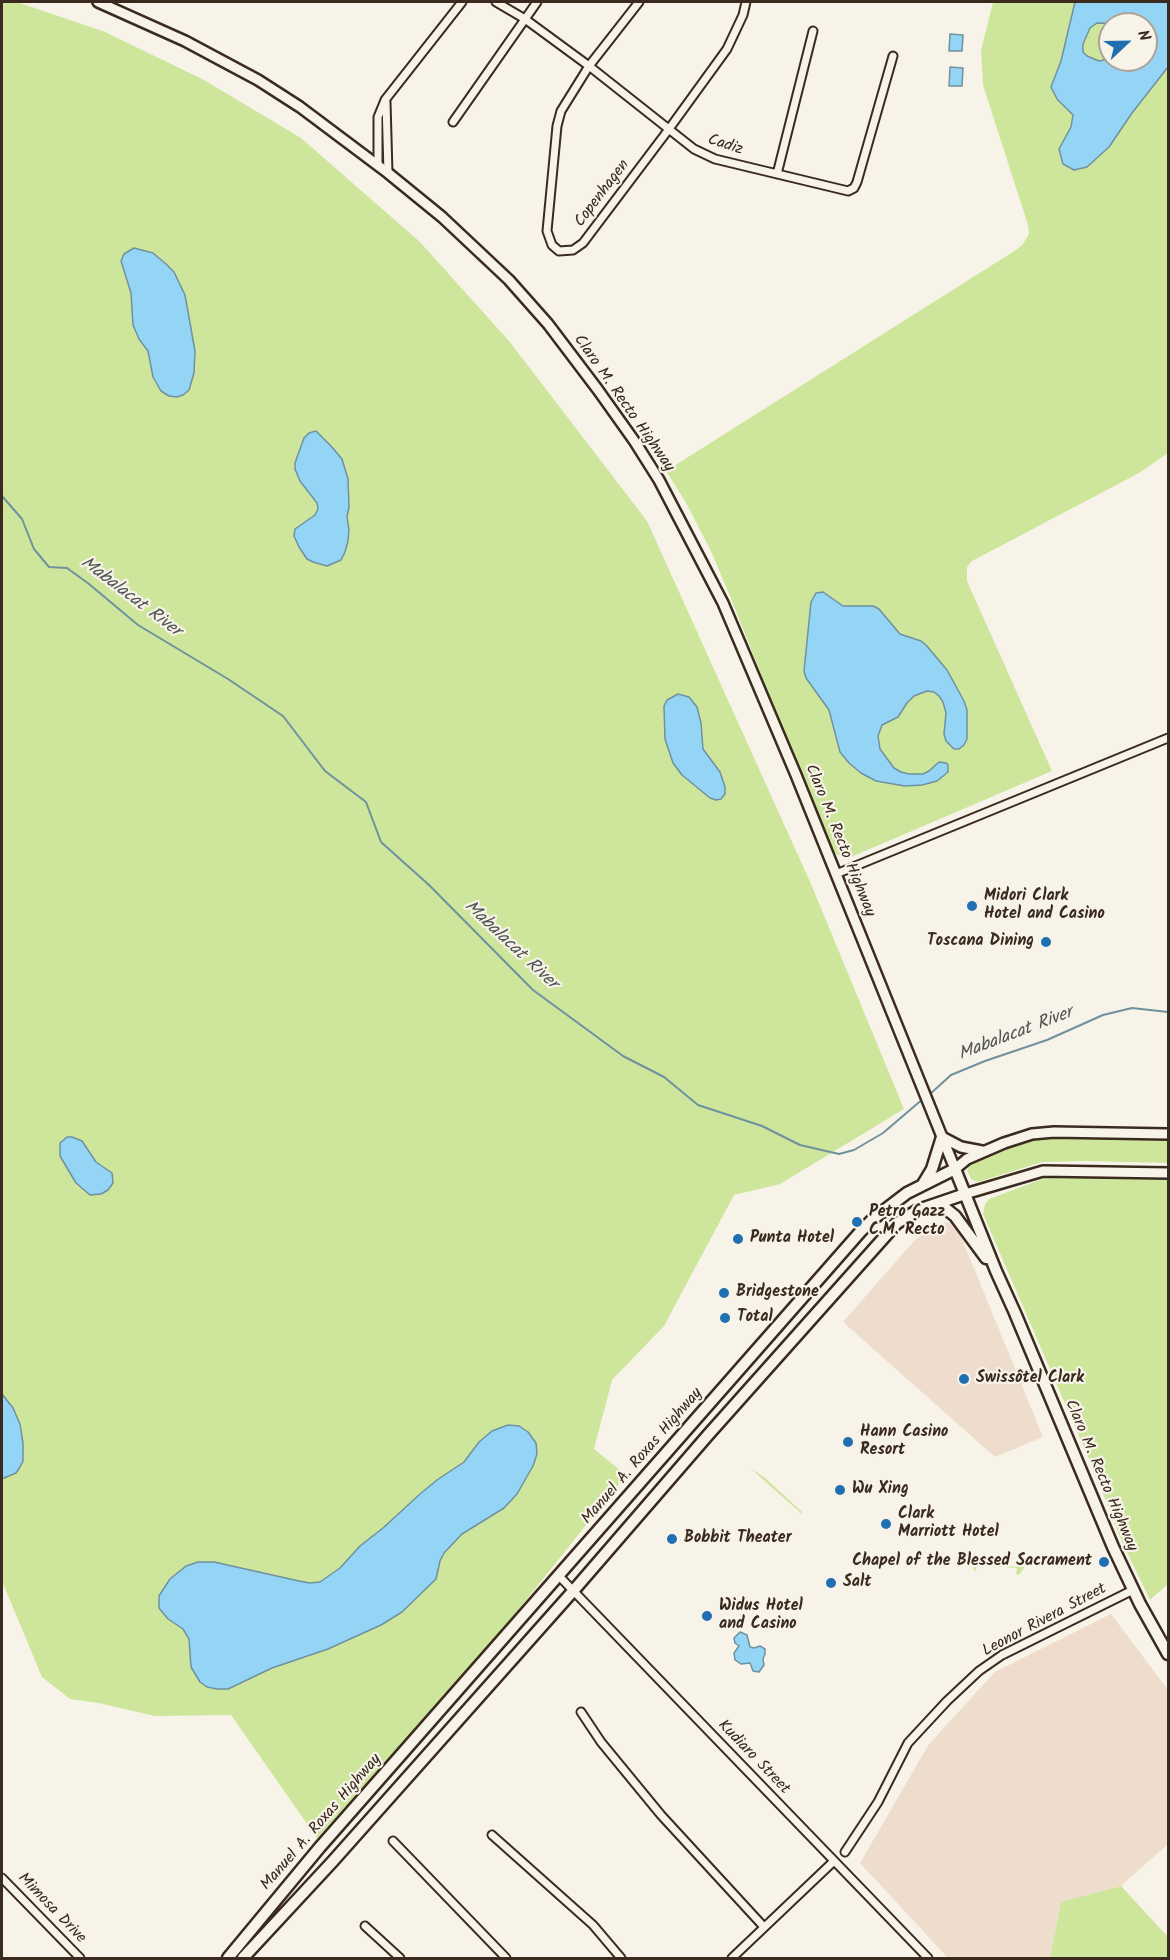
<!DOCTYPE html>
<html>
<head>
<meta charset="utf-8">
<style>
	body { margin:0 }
	#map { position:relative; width:1170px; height:1960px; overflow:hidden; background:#f7f3e8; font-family:Kalam,sans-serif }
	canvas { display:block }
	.frame { position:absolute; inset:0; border:3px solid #3b2a1e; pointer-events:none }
	.north { position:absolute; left:1098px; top:12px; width:60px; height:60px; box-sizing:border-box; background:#f7f3e8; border:2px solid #aca397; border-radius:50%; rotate:68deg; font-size:16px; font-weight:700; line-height:24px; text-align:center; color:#3b2a1e }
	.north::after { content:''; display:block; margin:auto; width:21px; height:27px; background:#1f6fb2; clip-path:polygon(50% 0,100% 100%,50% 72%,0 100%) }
</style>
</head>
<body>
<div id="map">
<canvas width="1170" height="1960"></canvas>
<div class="frame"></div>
<div class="north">N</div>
</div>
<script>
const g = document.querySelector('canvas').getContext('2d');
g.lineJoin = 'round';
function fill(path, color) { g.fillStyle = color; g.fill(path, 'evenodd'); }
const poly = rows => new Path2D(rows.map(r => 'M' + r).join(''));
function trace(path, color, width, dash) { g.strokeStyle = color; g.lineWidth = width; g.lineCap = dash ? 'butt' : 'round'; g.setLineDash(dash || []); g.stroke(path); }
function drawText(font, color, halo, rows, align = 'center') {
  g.font = font + ' Kalam,sans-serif'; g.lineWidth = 4.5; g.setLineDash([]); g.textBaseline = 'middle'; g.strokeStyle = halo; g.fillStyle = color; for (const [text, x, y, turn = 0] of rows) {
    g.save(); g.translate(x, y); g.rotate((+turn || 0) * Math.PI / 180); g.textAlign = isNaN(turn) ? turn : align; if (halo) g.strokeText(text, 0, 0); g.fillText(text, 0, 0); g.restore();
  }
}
fill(poly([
	[947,1222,956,1227,960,1234,1043,1437,995,1457,843,1322,914,1241,927,1230],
	[1111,1614,1168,1690,1168,1844,1121,1886,1061,1902,1050,1958,948,1958,860,1863,929,1744,995,1672]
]), '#edc');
fill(poly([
	[2,2,17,2,105,32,204,80,301,138,420,242,509,341,647,521,811,884,904,1109,780,1184,734,1195,664,1326,612,1380,594,1449,626,1475,495,1639,317,1838,231,1715,155,1716,99,1703,70,1699,42,1677,2,1581],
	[993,2,1168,2,1168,453,1139,473,972,561,967,567,967,581,1052,771,851,857,845,858,834,853,828,844,730,596,710,549,685,501,666,471,1016,250,1023,244,1029,234,1028,225,983,85,981,50],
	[1110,24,1146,24,1146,60,1110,60],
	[1046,1136,1168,1138,1168,1163,1083,1161,1042,1162,978,1182,971,1179,967,1170,971,1164,1020,1142],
	[1048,1177,1168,1179,1168,1584,1150,1600,1122,1542,1095,1473,983,1214,985,1204,989,1199],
	[749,1467,764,1477,802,1512,802,1514],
	[977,1558,977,1564,1017,1567,1019,1560,1022,1562,1024,1568,1019,1575,1016,1574,1017,1568,977,1565,975,1572,972,1564],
	[1121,1886,1168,1937,1168,1958,1050,1958,1061,1902]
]), '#cde69c');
const water = poly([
	[1075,2,1168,2,1168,67,1132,113,1109,147,1087,167,1074,170,1063,164,1059,149,1071,127,1073,115,1057,99,1051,87,1061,61,1075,2],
	[1097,23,1146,24,1146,60,1110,60,1110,53,1104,60,1099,61,1087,56,1083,52,1083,44,1090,28,1097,23],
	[950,34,963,35,962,51,949,51,950,34],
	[950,67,963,68,962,86,949,86,950,67],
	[134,248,153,253,166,264,174,272,185,295,195,351,194,373,189,390,183,395,177,397,169,396,161,391,153,377,148,351,139,339,133,325,131,293,121,261,124,254,134,248],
	[316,431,331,446,342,459,348,479,349,507,347,517,349,530,348,541,345,552,341,560,327,566,313,562,307,559,299,547,294,536,295,529,315,515,318,509,317,503,300,481,295,469,295,463,304,438,309,433,316,431],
	[823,592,843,606,873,606,879,609,900,634,921,641,926,645,947,670,964,701,967,710,967,739,964,745,959,749,954,749,946,741,944,734,946,713,943,702,939,696,934,692,927,691,914,696,907,703,898,717,882,725,878,736,880,749,894,768,901,772,909,774,923,774,929,771,939,762,946,763,948,765,948,772,937,781,922,785,905,786,876,781,861,773,849,763,840,752,829,710,806,678,804,671,811,602,816,593,823,592],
	[678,694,689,697,697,707,701,723,703,749,720,772,725,787,725,794,721,799,716,800,710,798,682,775,673,763,665,739,664,706,667,700,678,694],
	[67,1137,72,1137,82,1141,96,1162,112,1173,113,1183,108,1190,101,1194,90,1195,76,1183,60,1156,60,1143,67,1137],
	[2,1394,13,1408,20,1424,23,1443,23,1461,20,1467,16,1473,4,1478,2,1478,2,1394],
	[508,1425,519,1426,528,1432,536,1443,537,1454,533,1466,517,1494,504,1508,462,1534,444,1553,440,1561,436,1579,402,1612,381,1625,328,1649,272,1668,228,1689,217,1689,207,1687,200,1682,191,1667,189,1639,183,1629,168,1619,159,1608,159,1596,170,1579,186,1566,198,1562,214,1562,299,1581,310,1583,320,1582,340,1568,360,1546,383,1528,420,1494,437,1480,464,1462,479,1442,492,1431,508,1425],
	[740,1632,747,1635,750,1647,754,1648,760,1646,765,1649,765,1654,763,1659,764,1665,759,1672,753,1671,750,1663,741,1664,735,1660,734,1653,739,1646,735,1643,734,1638,740,1632]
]);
fill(water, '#94d5f5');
trace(water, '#70919f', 1.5);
trace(poly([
	[2,496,22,519,34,549,49,567,67,568,89,584,138,625,228,679,283,716,325,771,366,802,381,842,429,885,533,990,623,1056,664,1077,698,1105,762,1126,800,1145,839,1154,854,1150,883,1133,924,1098],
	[929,1095,951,1075,985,1061,1047,1040,1103,1015,1132,1008,1168,1012]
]), '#70919f', 2);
const street = poly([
	[496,2,525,19,589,66,694,149,715,159,848,191,854,188,857,182,893,56],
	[639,2,589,66,561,111,557,126,547,231,552,245,559,251,573,250,583,243,669,129,727,49,743,15,746,2],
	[386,102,388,173],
	[453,122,537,2],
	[378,166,378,117,385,100,462,2],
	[777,174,813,31],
	[836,874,1168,738],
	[559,1576,928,1958],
	[581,1712,601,1742,661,1815,764,1927],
	[492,1835,593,1925,621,1958],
	[393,1841,506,1958],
	[845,1852,878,1802,908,1743,947,1701,979,1671,1002,1655,1133,1590],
	[2,1878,80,1958],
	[365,1926,400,1958],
	[732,1958,834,1861]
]);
const secondary = poly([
	[98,2,185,41,258,80,300,107,388,173,442,217,509,280,548,324,598,390,635,442,659,480,723,603,796,775,955,1169,967,1159,1004,1143,1032,1134,1054,1132,1168,1134],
	[942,1137,961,1147,982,1151],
	[965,1194,1043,1171,1168,1173]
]);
const primary = poly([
	[923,1184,932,1169,942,1137],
	[933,1205,945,1208,955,1216,986,1258],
	[228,1958,320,1847,861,1231,873,1219,907,1193,955,1169,996,1271,1015,1313,1113,1547,1140,1604,1168,1654],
	[243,1958,333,1861,574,1590,708,1435,897,1223,918,1210,965,1194]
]);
trace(street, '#3b2a1e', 11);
trace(secondary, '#3b2a1e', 14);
trace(primary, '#3b2a1e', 15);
trace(street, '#f7f3e8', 7);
trace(secondary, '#f7f3e8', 9);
trace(primary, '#f7f3e8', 10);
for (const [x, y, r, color] of [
	[972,906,6,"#1f6fb2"],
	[1046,942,6,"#1f6fb2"],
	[857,1222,6,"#1f6fb2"],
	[738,1239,6,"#1f6fb2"],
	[724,1293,6,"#1f6fb2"],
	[725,1318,6,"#1f6fb2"],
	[964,1379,6,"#1f6fb2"],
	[848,1442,6,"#1f6fb2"],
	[840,1490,6,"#1f6fb2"],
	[886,1524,6,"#1f6fb2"],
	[672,1539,6,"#1f6fb2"],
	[1104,1562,6,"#1f6fb2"],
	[831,1583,6,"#1f6fb2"],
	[707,1616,6,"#1f6fb2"]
]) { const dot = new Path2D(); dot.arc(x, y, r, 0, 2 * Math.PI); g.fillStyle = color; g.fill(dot); trace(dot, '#f7f3e8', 2); }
drawText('16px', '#3b2a1e', '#f7f3e8', [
	["Cadiz",725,146,18],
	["Copenhagen",603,194,-53],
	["Claro M. Recto Highway",623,404,55],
	["Claro M. Recto Highway",839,841,68],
	["Manuel A. Roxas Highway",643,1457,-49],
	["Claro M. Recto Highway",1100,1476,67],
	["Leonor Rivera Street",1045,1621,-28],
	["Kudiaro Street",753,1758,46],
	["Manuel A. Roxas Highway",322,1823,-49],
	["Mimosa Drive",51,1909,46]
]);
drawText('bold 16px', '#3b2a1e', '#f7f3e8', [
	["Midori Clark",984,897],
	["Hotel and Casino",984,915],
	["Toscana Dining",1034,942,"right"],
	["Petro Gazz",869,1213],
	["C.M. Recto",869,1231],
	["Punta Hotel",750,1239],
	["Bridgestone",736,1293],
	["Total",737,1318],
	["Swissôtel Clark",976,1379],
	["Hann Casino",860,1433],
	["Resort",860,1451],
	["Wu Xing",852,1490],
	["Clark",898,1515],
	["Marriott Hotel",898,1533],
	["Bobbit Theater",684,1539],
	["Chapel of the Blessed Sacrament",1092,1562,"right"],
	["Salt",843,1583],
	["Widus Hotel",719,1607],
	["and Casino",719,1625]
], 'left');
drawText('italic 18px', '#515554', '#f7f3e8', [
	["Mabalacat River",130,598,37],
	["Mabalacat River",510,946,43],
	["Mabalacat River",1016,1035,-21]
]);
</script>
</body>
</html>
